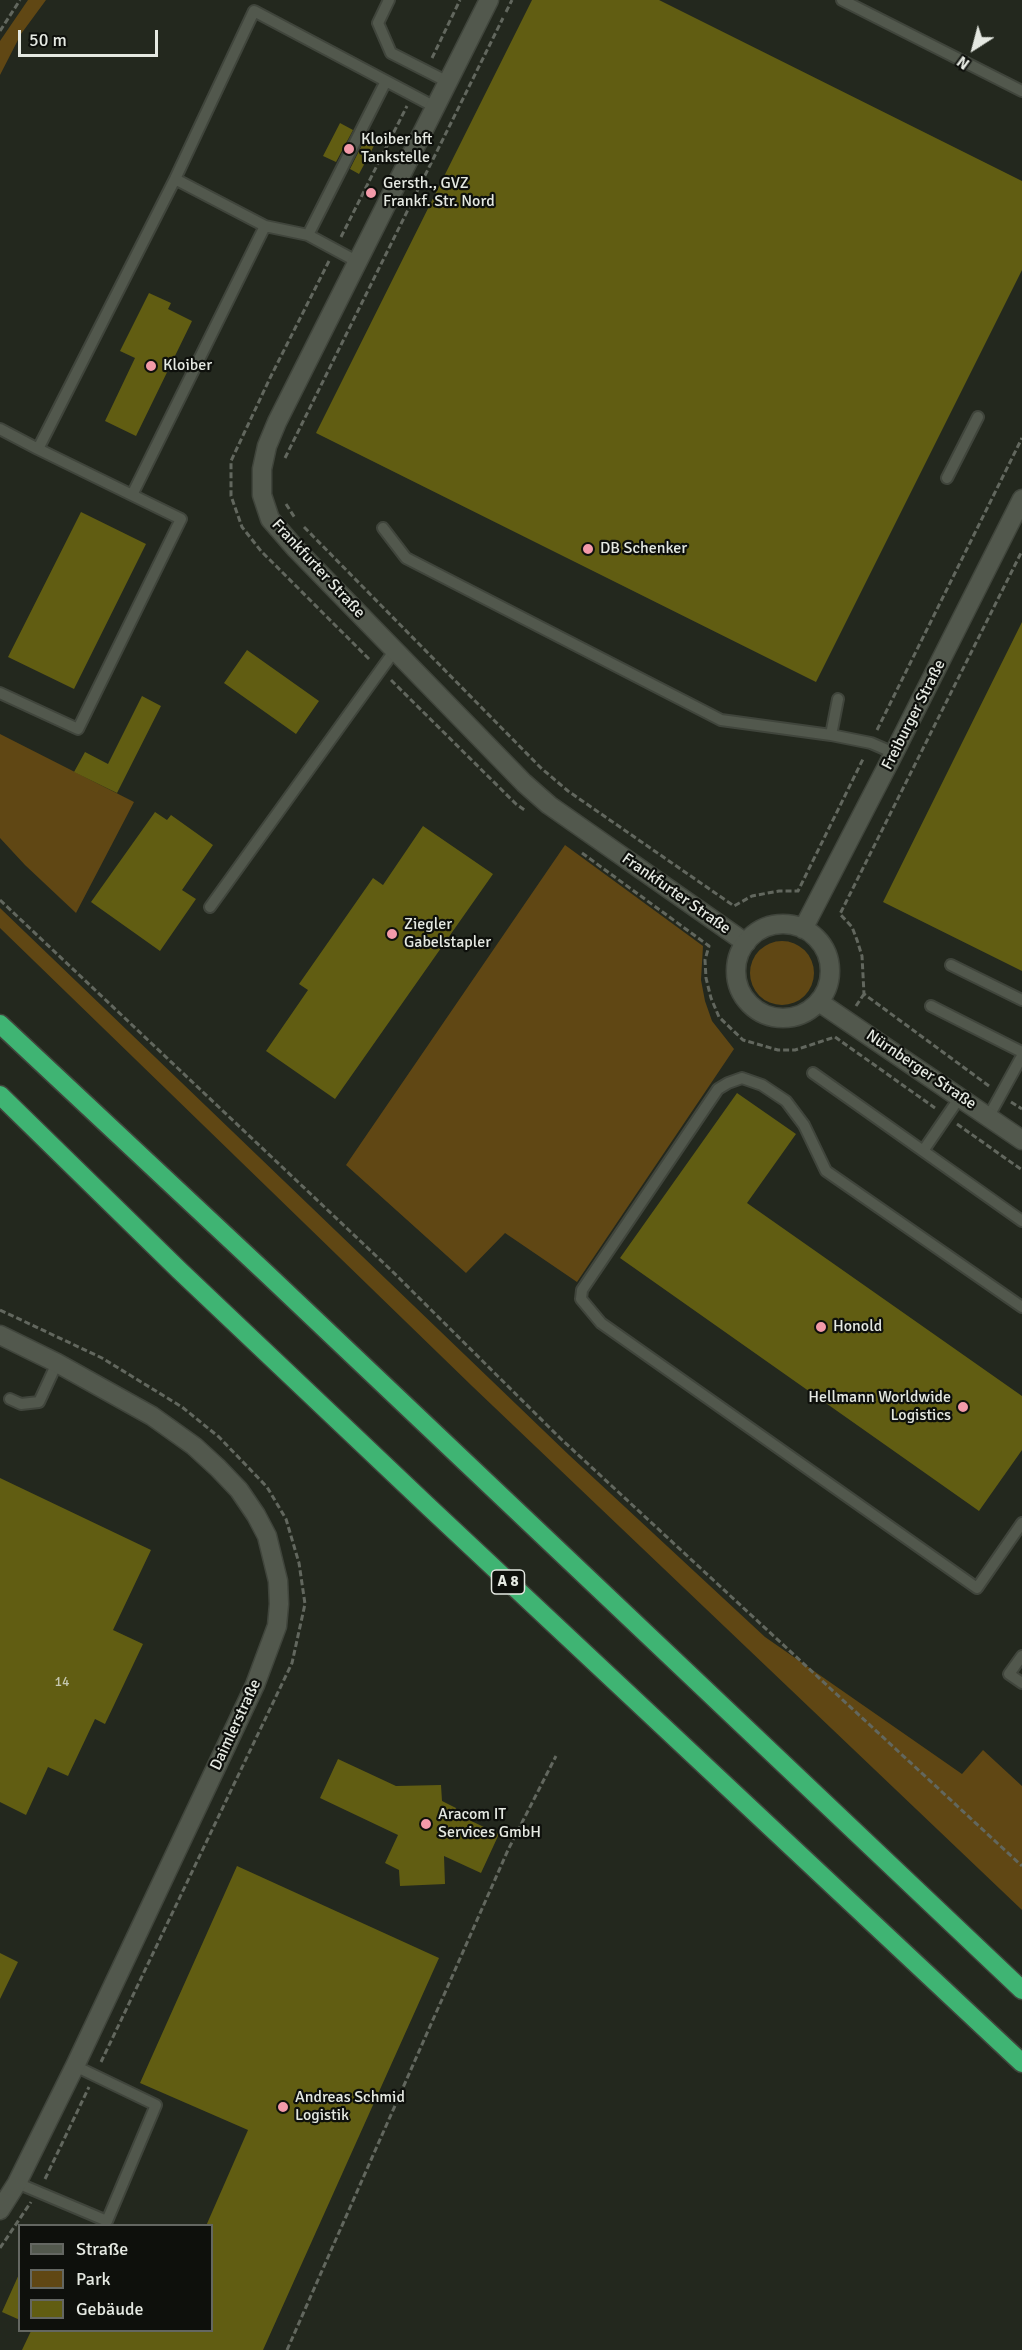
<!DOCTYPE html>
<html>
<head>
<meta charset="utf-8">
<style>
	body { margin:0 }
	#map { position:relative; width:1022px; height:2350px; overflow:hidden; background:#23281e; font-family:Signika,sans-serif }
	canvas { display:block }
	.legend { position:absolute; left:18px; top:2224px; width:195px; height:108px; box-sizing:border-box; background:#0e100c; border:2px solid #646762; margin:0; padding:8px 10px; list-style:none; font-size:18px; color:#e5e9e2 }
	.legend li { display:flex; align-items:center; gap:12px; height:30px }
	.legend b { width:30px; border:2px solid #646762 }
	.north { position:absolute; left:944px; top:18px; width:60px; height:60px; -webkit-text-stroke:4px #0e100c; paint-order:stroke; rotate:216deg; font-size:16px; font-weight:700; line-height:24px; text-align:center; color:#e5e9e2 }
	.north::after { content:''; display:block; margin:auto; width:21px; height:27px; background:#e5e9e2; clip-path:polygon(50% 0,100% 100%,50% 72%,0 100%) }
	.scale { position:absolute; left:18px; top:30px; width:140px; height:27px; box-sizing:border-box; border:3px solid #e5e9e2; border-top:0; padding-left:8px; font-size:18px; line-height:21px; white-space:nowrap; color:#e5e9e2; -webkit-text-stroke:4px #0e100c; paint-order:stroke }
</style>
</head>
<body>
<div id="map">
<canvas width="1022" height="2350"></canvas>
<ul class="legend">
<li><b style="height:8px;background:#52584d"></b>Straße</li>
<li><b style="height:16px;background:#604714"></b>Park</li>
<li><b style="height:16px;background:#615d12"></b>Gebäude</li>
</ul>
<div class="north">N</div>
<div class="scale">50 m</div>
</div>
<script>
const g = document.querySelector('canvas').getContext('2d');
g.lineJoin = 'round';
function fill(path, color) { g.fillStyle = color; g.fill(path, 'evenodd'); }
const poly = rows => new Path2D(rows.map(r => 'M' + r).join(''));
function trace(path, color, width, dash) { g.strokeStyle = color; g.lineWidth = width; g.lineCap = dash ? 'butt' : 'round'; g.setLineDash(dash || []); g.stroke(path); }
function drawText(font, color, halo, rows, align = 'center') {
  g.font = font + ' Signika,sans-serif'; g.lineWidth = 4.5; g.setLineDash([]); g.textBaseline = 'middle'; g.strokeStyle = halo; g.fillStyle = color; for (const [text, x, y, turn = 0] of rows) {
    g.save(); g.translate(x, y); g.rotate((+turn || 0) * Math.PI / 180); g.textAlign = isNaN(turn) ? turn : align; if (halo) g.strokeText(text, 0, 0); g.fillText(text, 0, 0); g.restore();
  }
}
fill(poly([
	[28,0,46,0,21,34,0,75,0,41],
	[0,734,134,802,76,913,25,865,0,838],
	[565,845,703,946,701,980,705,1001,712,1021,734,1049,577,1282,505,1233,466,1273,346,1165],
	[0,908,569,1455,765,1637,962,1774,983,1750,1022,1786,1022,1910,472,1386,0,928],
	'750 973a32 32 0 1 1 64 0a32 32 0 1 1-64 0Z'
]), '#604714');
fill(poly([
	[532,0,659,0,1022,181,1022,270,816,682,316,433],
	[340,123,353,130,336,162,323,156],
	[366,137,376,142,359,174,350,169],
	[149,293,171,303,168,309,192,321,136,436,105,421,135,358,120,351],
	[81,512,146,544,74,689,8,657],
	[1022,622,1022,971,883,902],
	[247,650,319,701,296,734,224,683],
	[142,696,161,706,117,793,74,772,85,752,108,764],
	[155,812,167,820,171,815,213,845,182,890,196,899,160,951,91,902],
	[423,826,493,874,335,1099,266,1051,308,990,299,984,373,878,383,885],
	[737,1093,796,1134,747,1203,1022,1396,1022,1450,979,1511,620,1258],
	[0,1478,151,1550,113,1630,143,1644,105,1724,95,1719,68,1776,48,1767,26,1815,0,1802],
	[338,1759,396,1786,441,1785,442,1801,456,1808,454,1813,499,1834,481,1873,444,1856,445,1884,400,1886,399,1870,385,1863,398,1835,320,1798],
	[237,1866,439,1958,263,2350,22,2350,31,2331,212,2331,212,2226,206,2226,248,2130,140,2083],
	[0,1953,18,1962,0,1999],
	[20,2272,20,2320,2,2312]
]), '#615d12');
const service = poly([
	[389,0,378,23,391,53,448,82],
	[842,0,1022,91],
	[175,179,265,226,308,235,358,262],
	[308,235,386,81],
	[0,429,38,449,175,179,254,11,435,107],
	[947,478,978,417],
	[132,495,265,226],
	[383,528,406,558,721,720,831,735,871,743,894,753],
	[0,693,78,729,181,519,38,449],
	[831,735,838,699],
	[210,907,395,650],
	[951,965,1022,1000],
	[931,1006,1022,1052],
	[813,1073,1022,1221],
	[989,1116,1022,1056],
	[923,1151,960,1097],
	[1022,1307,826,1171,804,1125,786,1101,762,1085,742,1078,728,1083,718,1089,582,1290,581,1299,601,1323,977,1588,1022,1523],
	[10,1399,21,1404,39,1402,57,1363],
	[1022,1656,1009,1674,1022,1683],
	[17,2183,107,2221,156,2105,75,2066]
]);
const minor = poly([
	[489,0,277,422,267,446,262,469,262,495,270,519,296,549,524,783,549,805,746,943],
	[0,1335,57,1363,152,1416,194,1446,218,1468,239,1490,256,1515,267,1536,278,1581,279,1604,277,1626,255,1685,75,2066,17,2183,0,2210]
]);
const tertiary = poly([
	'736 971a47 47 0 1 1 94 0a47 47 0 1 1-94 0Z',
	[803,929,894,753,1022,499],
	[819,1002,1022,1140]
]);
const motorway = poly([
	[0,1024,267,1274,1022,1990],
	[0,1095,179,1270,430,1508,1022,2063]
]);
trace(service, '#40453c', 14);
trace(minor, '#40453c', 21);
trace(tertiary, '#40453c', 21);
trace(motorway, '#40453c', 21);
trace(poly([
	[506,12,512,0],
	[0,31,20,0],
	[432,58,460,0],
	[341,237,407,106],
	[329,261,270,378,231,461,231,496,242,527,261,551,371,661],
	[285,458,503,18],
	[286,504,295,518],
	[304,527,541,768,568,791,734,906,752,896,779,891,798,891,864,757],
	[391,680,516,804,526,811],
	[877,730,1022,438],
	[582,853,709,946,705,960,706,978,711,998,719,1017,743,1040,778,1050,795,1050,835,1037,935,1108],
	[0,900,391,1270,560,1438,1022,1866],
	[856,1006,864,994],
	[989,1086,864,994,862,956,857,940,852,927,840,914,1022,551],
	[1011,1102,1022,1109],
	[957,1124,1022,1170],
	[0,1310,102,1358,182,1407,219,1437,267,1487,286,1519,299,1563,305,1604,292,1663,101,2062],
	[45,2179,89,2087],
	[0,2248,31,2202],
	[287,2350,508,1850,556,1756]
]), '#62675e', 3, [6, 3]);
trace(service, '#52584d', 10);
trace(minor, '#52584d', 18);
trace(tertiary, '#52584d', 18);
trace(motorway, '#3fb473', 18);
for (const [x, y, r, color] of [
	[349,149,6,"#f39aa9"],
	[371,193,6,"#f39aa9"],
	[151,366,6,"#f39aa9"],
	[588,549,6,"#f39aa9"],
	[392,934,6,"#f39aa9"],
	[821,1327,6,"#f39aa9"],
	[963,1407,6,"#f39aa9"],
	[426,1824,6,"#f39aa9"],
	[283,2107,6,"#f39aa9"]
]) { const dot = new Path2D(); dot.arc(x, y, r, 0, 2 * Math.PI); g.fillStyle = color; g.fill(dot); trace(dot, '#0e100c', 2); }
drawText('14px', '#c4c6ae', null, [
	["14",62,1682]
]);
for (const [x, y, w] of [
	[508,1582,33]
]) { const box = new Path2D(); box.roundRect(x - w / 2, y - 12, w, 24, 4.5); g.fillStyle = '#0e100c'; g.fill(box); trace(box, '#e5e9e2', 1.5); }
drawText('bold 15px', '#e5e9e2', null, [
	["A 8",508,1582]
]);
drawText('16px', '#e5e9e2', '#0e100c', [
	["Kloiber bft",361,140],
	["Tankstelle",361,158],
	["Gersth., GVZ",383,184],
	["Frankf. Str. Nord",383,202],
	["Kloiber",163,366],
	["DB Schenker",600,549],
	["Ziegler",404,925],
	["Gabelstapler",404,943],
	["Honold",833,1327],
	["Hellmann Worldwide",951,1398,"right"],
	["Logistics",951,1416,"right"],
	["Aracom IT",438,1815],
	["Services GmbH",438,1833],
	["Andreas Schmid",295,2098],
	["Logistik",295,2116]
], 'left');
drawText('16px', '#e5e9e2', '#0e100c', [
	["Frankfurter Straße",318,569,47],
	["Freiburger Straße",914,715,-63],
	["Frankfurter Straße",676,894,35],
	["Nürnberger Straße",921,1070,34],
	["Daimlerstraße",236,1725,-65]
]);
</script>
</body>
</html>
